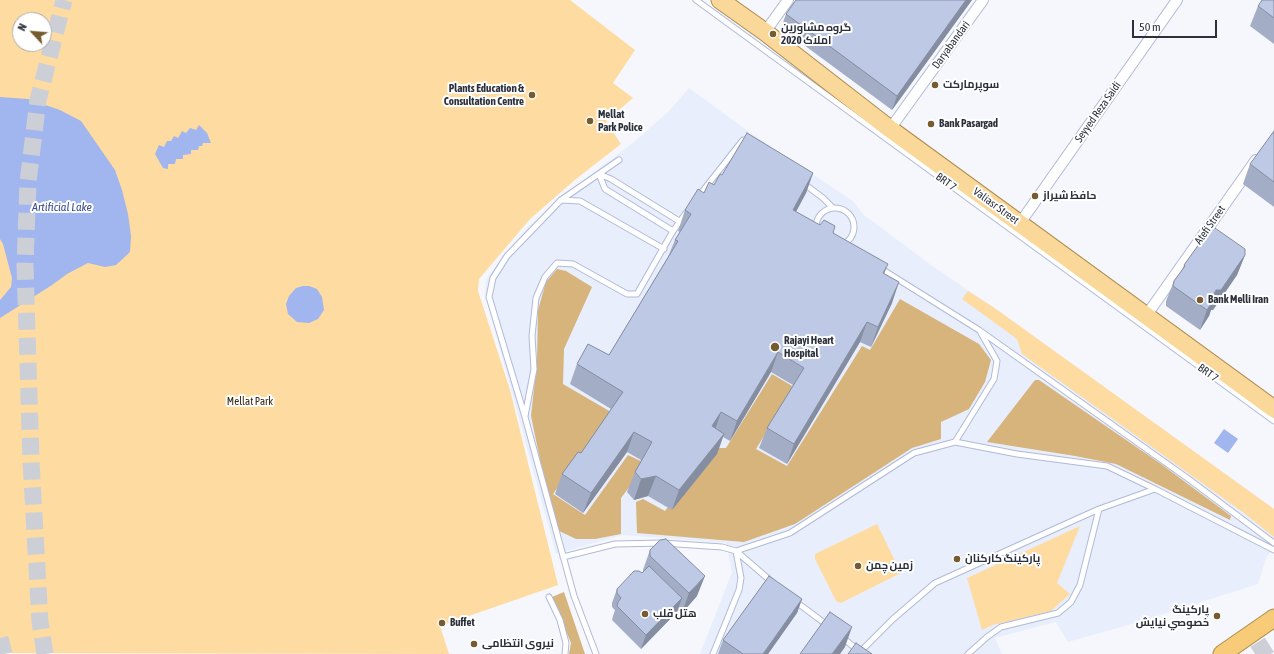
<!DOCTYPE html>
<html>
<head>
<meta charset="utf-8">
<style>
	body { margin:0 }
	#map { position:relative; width:1274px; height:654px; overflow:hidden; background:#f5f7fd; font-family:"Asap Condensed",sans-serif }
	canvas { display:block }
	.north { position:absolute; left:12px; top:12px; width:40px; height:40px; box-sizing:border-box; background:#fff; border:1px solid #aaacb1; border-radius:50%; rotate:296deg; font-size:11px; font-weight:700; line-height:16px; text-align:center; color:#2b303b }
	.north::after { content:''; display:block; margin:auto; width:14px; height:18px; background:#755b2d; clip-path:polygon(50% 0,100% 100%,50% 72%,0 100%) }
	.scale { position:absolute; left:1132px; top:20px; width:85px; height:18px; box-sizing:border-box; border:2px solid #2b303b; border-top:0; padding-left:5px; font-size:12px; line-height:14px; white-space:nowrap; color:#2b303b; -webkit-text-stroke:3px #fff; paint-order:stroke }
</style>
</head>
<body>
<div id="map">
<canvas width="1274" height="654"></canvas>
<div class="north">N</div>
<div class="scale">50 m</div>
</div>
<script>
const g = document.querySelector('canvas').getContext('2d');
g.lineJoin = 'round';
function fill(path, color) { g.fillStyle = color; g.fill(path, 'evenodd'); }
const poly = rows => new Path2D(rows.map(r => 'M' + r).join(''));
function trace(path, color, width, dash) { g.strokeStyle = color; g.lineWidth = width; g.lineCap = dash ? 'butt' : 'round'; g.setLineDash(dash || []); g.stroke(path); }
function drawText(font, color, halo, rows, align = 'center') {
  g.font = font + ' "Asap Condensed",Cairo,sans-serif'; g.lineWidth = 4; g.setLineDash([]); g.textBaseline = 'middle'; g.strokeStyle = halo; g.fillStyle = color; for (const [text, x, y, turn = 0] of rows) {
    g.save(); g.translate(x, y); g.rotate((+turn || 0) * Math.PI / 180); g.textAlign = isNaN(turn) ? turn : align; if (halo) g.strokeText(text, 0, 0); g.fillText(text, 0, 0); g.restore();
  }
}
fill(poly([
	[689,88,752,134,853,201,864,215,931,265,996,309,1274,509,1274,548,1266,558,1258,584,1135,623,1068,642,1056,622,995,638,1002,654,700,654,732,572,726,543,622,535,556,554,485,294,486,280,503,257,526,229,561,198,635,141,668,112]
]), '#e8eefc');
fill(poly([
	[0,0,570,0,635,50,613,83,633,98,606,121,621,144,576,179,530,219,479,279,478,291,510,390,558,585,440,626,449,654,0,653],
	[20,20,44,20,44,44,20,44],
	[968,291,996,309,1274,509,1274,537,1244,513,1022,354,1017,339,962,299],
	[877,524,901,573,841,603,836,601,815,559,815,554],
	[1080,526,1057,583,1070,594,1051,611,993,625,982,630,967,578]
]), '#fedba1');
fill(poly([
	[557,269,566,271,592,287,564,349,563,384,611,412,553,494,585,515,628,455,647,464,621,498,621,534,595,539,576,539,557,530,549,503,531,416,537,361,538,310,546,282],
	[900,299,979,344,991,360,985,382,969,409,941,422,941,439,912,448,795,524,744,542,637,533,636,502,643,499,665,511,713,448,726,448,772,374,794,387,756,449,787,466,862,346,870,350],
	[1035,380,1039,380,1161,464,1231,516,1230,520,1116,464,1075,456,987,442],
	[564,592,585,654,569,654,571,643,552,597]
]), '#d6b47b');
fill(poly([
	[0,97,28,99,60,110,81,121,115,170,122,190,128,214,131,236,130,252,116,265,105,267,88,263,67,274,52,285,0,318,0,300,11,287,12,278,3,244,0,239],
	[199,125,207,133,211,143,203,143,202,146,199,146,198,150,191,150,191,154,183,155,183,159,176,159,175,164,168,164,168,169,163,168,155,154,159,145,164,147,167,141,171,141,174,136,178,138,182,131,186,133,190,128,196,130],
	[303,286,309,286,317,289,322,297,324,310,318,319,309,323,297,322,288,314,286,304,289,296,296,288],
	[1224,429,1238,439,1228,453,1214,443]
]), '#a1b5ee');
trace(poly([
	[0,638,4,654],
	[45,654,40,622,31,461,25,265,28,182,38,100,64,0],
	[1255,654,1274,642]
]), '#cdcfd6', 17, [17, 8]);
const service = poly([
	[696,0,1274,421],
	[599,174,605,189,673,231],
	[599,174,611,179,679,221],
	[803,183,823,198,833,208],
	[698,197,743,140,745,141],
	[561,200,580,201,664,249],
	'816 227a19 19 0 1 1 38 0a19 19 0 1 1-38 0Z',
	[880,268,979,330,1190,480,1274,543],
	[525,416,534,369,532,336,536,298,545,277,557,263,573,264,627,294,637,294,673,231,686,213],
	[955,442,994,379,997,361,981,333],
	[563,557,615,544,663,543,722,547,736,551,772,582],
	[549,597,560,620,566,643,565,654],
	[795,601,827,625],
	[843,638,860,652,893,619,935,583,1099,509,1155,489],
	[596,654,574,596,525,417,489,297,493,278,507,256,561,200,619,160],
	[713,654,739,590,741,578,736,551,790,533,914,453,955,442,1017,454,1107,466,1155,489,1274,550],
	[968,654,987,637,1001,627,1058,613,1071,602,1080,585,1099,509]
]);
const minor = poly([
	[765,32,788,0],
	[890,129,983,0],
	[1020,223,1177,0],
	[1146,316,1256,160]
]);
const primary = poly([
	[720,0,765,32,890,129,1274,409]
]);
const trunk = poly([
	[1222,654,1274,618]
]);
trace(service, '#b0bad7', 7);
trace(minor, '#b0bad7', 12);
trace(primary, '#ae8c4d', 19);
trace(trunk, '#ae8c4d', 19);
trace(service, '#fff', 5);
trace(minor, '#fff', 10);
trace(primary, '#f9d89a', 17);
trace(trunk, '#f7cb78', 17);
fill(poly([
	[796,0,972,0,892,110,781,28,786,14],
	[1274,0,1274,44,1250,26,1258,6],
	[1274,131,1274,207,1243,184,1250,164],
	[813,173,806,193,796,212,833,233,884,274,892,303,871,347,860,342,787,464,759,448,767,428,793,385,771,372,730,441,723,437,717,454,672,510,648,496,634,500,627,492,635,472,641,460,627,452,583,513,555,494,562,474,581,453,611,409,570,384,577,364,609,355,668,257,675,240,680,232,678,231,685,210,714,185,722,175],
	[1245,255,1237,275,1213,310,1211,310,1209,316,1200,330,1166,306,1166,301,1174,281,1182,270,1184,265],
	[650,550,697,596,682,613,678,610,677,612,641,649,612,620,613,616,615,610,612,607,612,603,617,589,643,572,643,570],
	[802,599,797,613,768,654,718,654,723,640]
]), '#a3adc6');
fill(poly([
	[966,0,972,0,892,110,897,96],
	[813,173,806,193,786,230,793,210],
	[1245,255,1237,275,1213,310,1211,310,1209,316,1200,330,1207,310,1216,290],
	[888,264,880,284,883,273],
	[899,282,892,303,871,347,878,327],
	[867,322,860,342,787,464,794,444],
	[778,352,771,372,730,441,737,421],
	[721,412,714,433,712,426],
	[634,432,627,452,583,513,591,493],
	[724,434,717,454,672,510,679,490],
	[656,476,648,496,634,500,641,479],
	[705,576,697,596,682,613,689,593],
	[682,598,677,612,641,649,646,635],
	[802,599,797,613,768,654,763,654],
	[852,627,845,647,840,654,832,654]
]), '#858da1');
const building = poly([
	[796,0,966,0,897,96,786,14,796,0],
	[1262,0,1274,0,1274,18,1258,6,1262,0],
	[1274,131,1274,182,1250,164,1274,131],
	[747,133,813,173,793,210,820,225,824,220,835,226,833,233,888,264,883,273,899,282,878,327,867,322,794,444,767,428,804,368,778,352,737,421,721,412,712,426,724,434,679,490,656,476,641,479,635,472,652,442,634,432,591,493,562,474,578,452,581,453,623,392,577,364,588,344,609,355,678,241,675,240,691,214,685,210,698,189,704,193,709,182,714,185,720,174,722,175,747,133],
	[1212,226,1245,249,1245,255,1221,290,1216,290,1214,294,1217,295,1207,310,1173,286,1174,281,1185,266,1184,265,1212,226],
	[666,539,705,576,689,593,650,556,650,550,660,540,666,539],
	[649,566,682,598,646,635,617,606,618,602,621,598,617,593,617,589,634,571,639,571,642,573,649,566],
	[769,576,802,599,763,654,743,654,723,640,769,576],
	[830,612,852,627,832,654,800,654,830,612],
	[856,643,872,654,848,654,856,643]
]);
fill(building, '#bec9e6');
trace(building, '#858da1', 1);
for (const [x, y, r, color] of [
	[773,34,4,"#755b2d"],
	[935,85,4,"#755b2d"],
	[532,95,4,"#755b2d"],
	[590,121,4,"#755b2d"],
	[931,124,4,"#755b2d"],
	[1035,196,4,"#755b2d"],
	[1200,300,4,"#755b2d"],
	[775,347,5,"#755b2d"],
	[957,559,4,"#755b2d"],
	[858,566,4,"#755b2d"],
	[645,614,4,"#755b2d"],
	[1217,616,4,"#755b2d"],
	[442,623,4,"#755b2d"],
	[474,644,4,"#755b2d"]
]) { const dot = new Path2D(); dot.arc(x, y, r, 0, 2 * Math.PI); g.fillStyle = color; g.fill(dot); trace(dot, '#fff', 1.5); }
drawText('bold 11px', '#2b303b', '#fff', [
	["گروه مشاورین",781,28],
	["املاک 2020",781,41],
	["سوپرمارکت",943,85],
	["Plants Education &",524,89,"right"],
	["Consultation Centre",524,102,"right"],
	["Mellat",598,115],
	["Park Police",598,128],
	["Bank Pasargad",939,124],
	["حافظ شیراز",1043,196],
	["Bank Melli Iran",1208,300],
	["Rajayi Heart",784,341],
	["Hospital",784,354],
	["پارکینگ کارکنان",965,559],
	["زمین چمن",866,566],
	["پاركينگ",1209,610,"right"],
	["خصوصي نيايش",1209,623,"right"],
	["هتل قلب",653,614],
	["Buffet",450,623],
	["نیروی انتظامی",482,644]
], 'left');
drawText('11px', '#2b303b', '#fff', [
	["Daryabandari",951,45,-54],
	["Seyyed Reza Saidi",1098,112,-55],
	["BRT 7",946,182,36],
	["Valiasr Street",996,206,36],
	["Atefi Street",1210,225,-55],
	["BRT 7",1208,373,36]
]);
drawText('11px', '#35260c', '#fff', [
	["Mellat Park",250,402]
]);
drawText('italic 12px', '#394c90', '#fff', [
	["Artificial Lake",62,207]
]);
</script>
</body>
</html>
